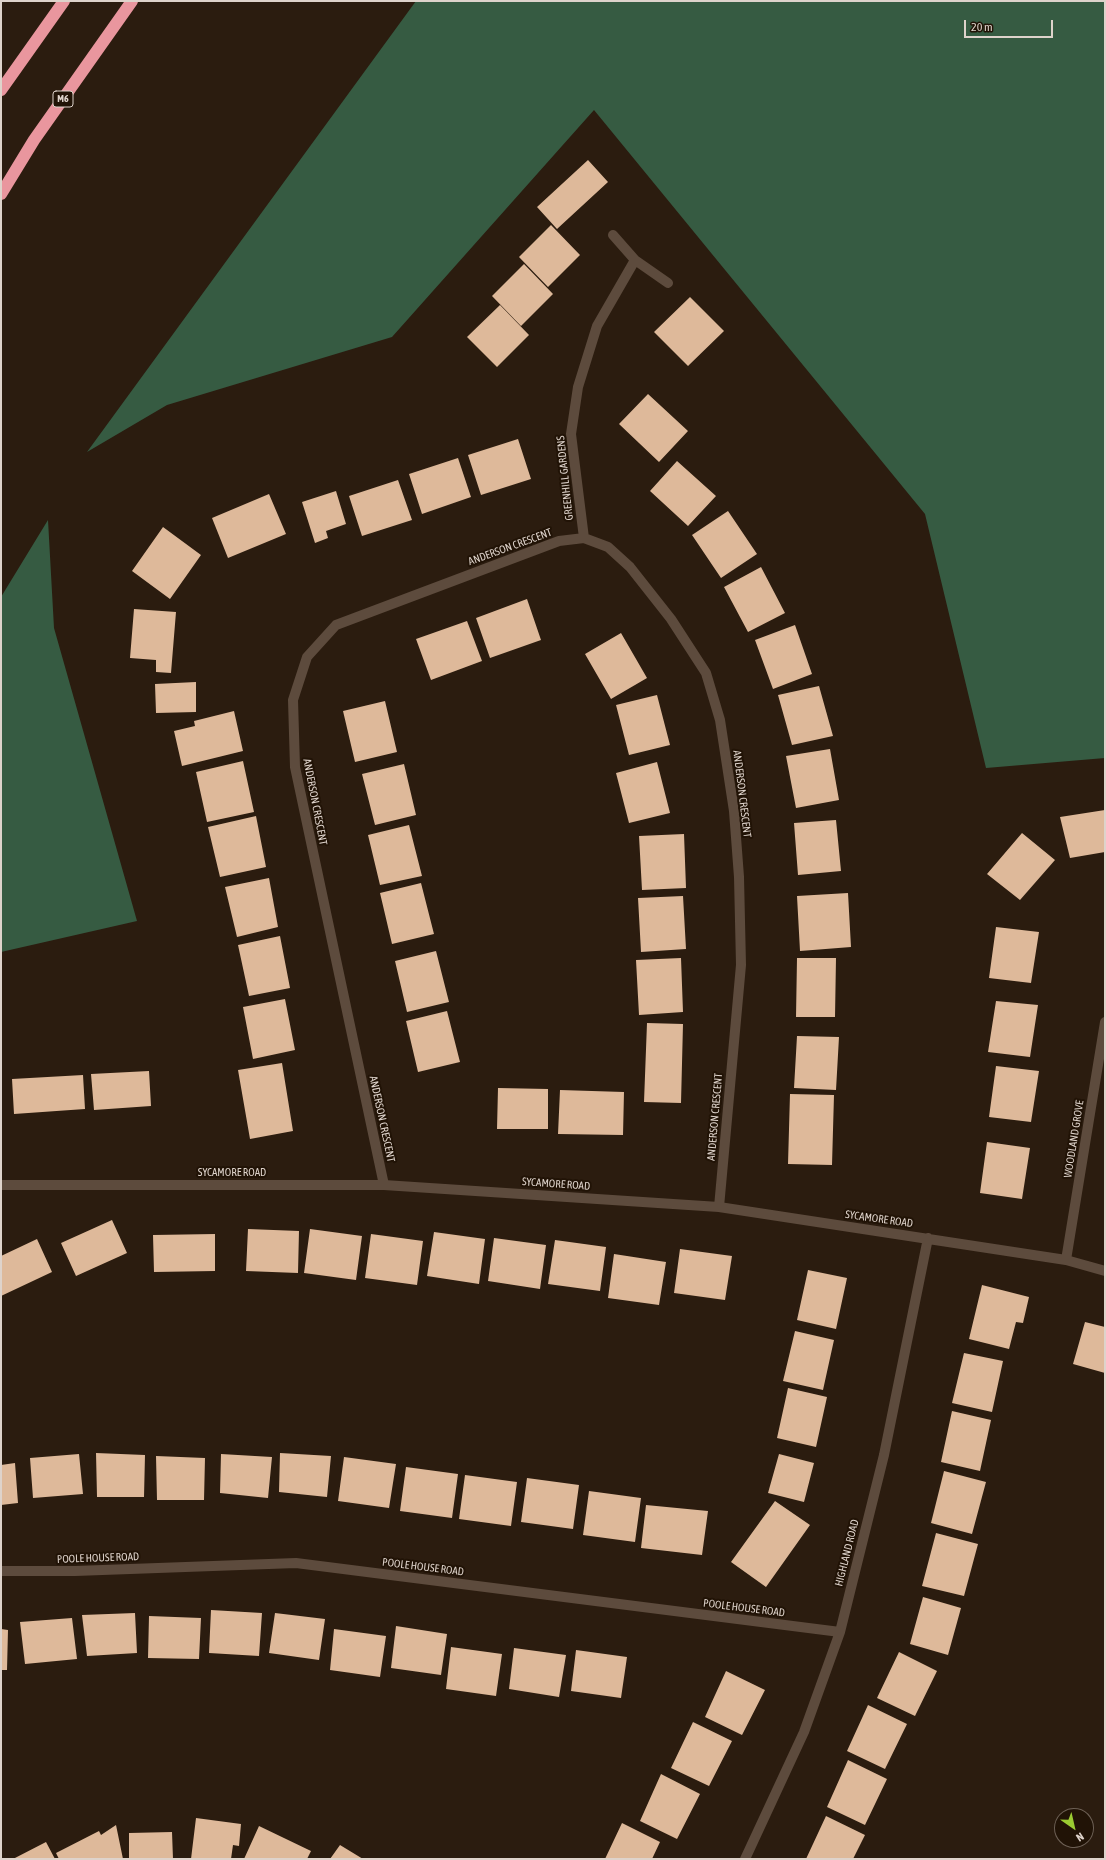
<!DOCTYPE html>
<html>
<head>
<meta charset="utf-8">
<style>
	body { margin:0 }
	#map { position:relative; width:1106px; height:1860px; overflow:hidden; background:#2b1c0f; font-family:"Asap Condensed",sans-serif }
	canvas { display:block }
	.frame { position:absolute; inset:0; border:2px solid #ded3cb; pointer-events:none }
	.north { position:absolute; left:1054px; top:1808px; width:40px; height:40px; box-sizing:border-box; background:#211306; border:1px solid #6d6055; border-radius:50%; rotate:146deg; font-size:11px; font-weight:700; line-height:16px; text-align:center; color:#ded3cb }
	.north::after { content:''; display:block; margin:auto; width:14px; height:18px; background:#9bcb32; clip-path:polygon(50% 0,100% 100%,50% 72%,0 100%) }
	.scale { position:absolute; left:964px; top:20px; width:89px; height:18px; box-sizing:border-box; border:2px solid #ded3cb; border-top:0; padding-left:5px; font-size:12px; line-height:14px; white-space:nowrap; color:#ded3cb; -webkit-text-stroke:3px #211306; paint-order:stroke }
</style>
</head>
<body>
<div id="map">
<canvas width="1106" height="1860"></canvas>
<div class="frame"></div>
<div class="north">N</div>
<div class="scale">20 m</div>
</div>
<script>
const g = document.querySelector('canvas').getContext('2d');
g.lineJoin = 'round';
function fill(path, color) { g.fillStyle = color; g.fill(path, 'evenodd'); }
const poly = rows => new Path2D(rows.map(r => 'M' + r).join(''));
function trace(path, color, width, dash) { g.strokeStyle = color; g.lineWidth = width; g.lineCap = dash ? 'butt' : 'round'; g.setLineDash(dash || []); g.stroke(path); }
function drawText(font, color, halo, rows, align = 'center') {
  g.font = font + ' "Asap Condensed",sans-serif'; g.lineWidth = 4; g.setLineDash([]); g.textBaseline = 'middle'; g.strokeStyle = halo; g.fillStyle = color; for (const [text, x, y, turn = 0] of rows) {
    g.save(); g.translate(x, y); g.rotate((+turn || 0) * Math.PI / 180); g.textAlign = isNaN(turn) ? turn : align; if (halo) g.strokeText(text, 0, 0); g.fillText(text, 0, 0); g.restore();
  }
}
fill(poly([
	[416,1,1105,1,1105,758,986,768,925,514,594,110,392,337,167,405,87,452],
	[48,520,54,628,137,921,1,952,1,597]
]), '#365b42');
fill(poly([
	[588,160,608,182,557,229,537,207],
	[551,225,580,255,548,287,519,257],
	[524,264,553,294,521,326,492,296],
	[690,297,724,331,688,366,654,332],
	[500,305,529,335,497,367,467,337],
	[648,394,688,431,659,462,619,424],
	[518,439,531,479,481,495,468,455],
	[458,458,471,497,422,514,409,474],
	[677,461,716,496,688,526,650,491],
	[398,480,412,520,362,536,349,496],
	[336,491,346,524,326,531,328,538,315,543,302,502],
	[269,494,286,534,228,558,212,518],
	[728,511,757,554,721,578,692,535],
	[163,527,201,555,170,599,132,571],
	[761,567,785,613,748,632,724,587],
	[527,599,541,640,490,658,476,618],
	[134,609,176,612,171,673,156,672,156,660,130,658],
	[467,621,482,661,431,680,416,639],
	[795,625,812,674,773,689,755,640],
	[621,633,647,678,611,699,585,654],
	[196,682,196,712,156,713,155,684],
	[819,686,833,736,792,745,778,695],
	[657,695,670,745,629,755,616,705],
	[385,701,397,752,355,762,343,711],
	[234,711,243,751,182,766,174,731,195,726,194,721],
	[830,749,839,800,796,808,786,756],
	[243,761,254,812,207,822,196,772],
	[657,762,670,813,629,823,616,773],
	[404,764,416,815,375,825,362,774],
	[1105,810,1105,852,1070,858,1060,817],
	[256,816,266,867,220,877,208,827],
	[836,820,841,871,798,875,794,823],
	[409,825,422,876,380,885,368,835],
	[1022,833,1055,860,1020,900,987,874],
	[684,834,686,888,642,890,639,836],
	[269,878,278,927,237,937,225,887],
	[421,883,434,934,392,944,380,893],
	[848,893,851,947,800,951,797,896],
	[683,896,686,949,641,952,638,898],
	[996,927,1039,932,1031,983,989,978],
	[280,936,290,988,249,996,238,945],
	[436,951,449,1002,407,1012,395,961],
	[681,958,683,1012,639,1015,636,960],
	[797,958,836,958,835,1017,796,1017],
	[285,999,295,1050,253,1059,243,1007],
	[996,1001,1038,1005,1030,1057,988,1052],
	[447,1011,460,1062,418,1072,406,1021],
	[647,1023,683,1024,681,1103,644,1102],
	[797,1036,839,1037,836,1090,794,1088],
	[282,1063,293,1131,250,1139,238,1070],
	[996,1066,1039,1071,1031,1122,989,1117],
	[149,1071,151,1106,94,1110,91,1074],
	[83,1075,85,1109,14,1114,12,1079],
	[498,1088,548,1089,548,1129,497,1129],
	[560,1090,624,1092,623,1135,558,1134],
	[790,1094,834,1095,832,1165,788,1164],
	[987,1142,1030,1148,1022,1199,980,1193],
	[112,1220,127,1253,76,1276,61,1243],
	[248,1229,299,1231,298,1273,246,1271],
	[310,1229,362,1236,356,1280,304,1273],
	[434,1232,485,1239,479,1284,427,1276],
	[215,1234,215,1271,154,1272,153,1235],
	[371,1234,423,1241,417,1285,365,1278],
	[494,1238,546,1245,540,1289,488,1281],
	[37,1239,52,1272,1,1296,1,1256],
	[555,1240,606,1247,600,1291,548,1284],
	[680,1249,732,1256,725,1300,674,1293],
	[614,1254,666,1262,659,1305,608,1298],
	[808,1270,847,1278,836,1329,797,1320],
	[982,1285,1029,1297,1023,1323,1016,1322,1009,1349,969,1339],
	[1085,1322,1105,1327,1105,1373,1073,1364],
	[795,1331,834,1340,823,1390,783,1381],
	[964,1353,1003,1361,992,1412,952,1403],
	[788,1388,827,1397,816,1447,777,1438],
	[952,1411,991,1420,980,1471,941,1462],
	[96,1453,145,1455,144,1497,97,1497],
	[280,1453,331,1456,327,1497,279,1492],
	[79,1454,83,1494,33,1498,30,1458],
	[221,1454,272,1457,268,1498,220,1493],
	[779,1454,814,1463,804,1502,768,1493],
	[156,1456,205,1458,204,1500,157,1500],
	[344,1457,396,1464,389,1508,338,1501],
	[15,1463,18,1503,1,1505,1,1465],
	[406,1467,458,1474,452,1518,400,1511],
	[944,1471,986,1482,972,1534,931,1523],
	[465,1475,517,1482,511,1526,459,1519],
	[527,1478,579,1485,573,1529,521,1522],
	[589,1491,641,1498,635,1542,583,1535],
	[775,1501,810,1525,766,1587,731,1562],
	[646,1505,708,1511,702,1555,641,1548],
	[936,1533,978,1544,964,1596,922,1586],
	[923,1597,961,1608,948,1655,910,1644],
	[211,1610,262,1613,259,1656,209,1653],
	[135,1613,137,1653,87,1656,82,1615],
	[275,1613,325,1619,319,1660,269,1653],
	[149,1616,201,1618,199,1659,148,1658],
	[72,1618,77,1659,25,1664,20,1622],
	[396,1626,447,1634,441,1675,391,1668],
	[1,1629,8,1630,7,1670,1,1670],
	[334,1629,386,1636,380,1677,330,1670],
	[451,1647,502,1654,496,1696,446,1689],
	[514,1648,566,1655,559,1697,509,1689],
	[576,1650,627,1657,621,1698,571,1691],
	[899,1652,937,1671,915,1716,877,1698],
	[726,1671,765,1690,742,1735,705,1717],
	[868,1705,907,1724,885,1769,847,1751],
	[693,1722,732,1741,709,1786,671,1768],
	[848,1760,887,1779,865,1825,827,1807],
	[661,1774,700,1794,677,1839,640,1821],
	[826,1816,865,1835,853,1859,806,1859],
	[196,1818,241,1824,239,1846,233,1845,231,1859,191,1859],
	[622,1823,660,1842,652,1859,605,1859],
	[116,1825,123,1859,59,1859,56,1853,99,1831,101,1835],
	[259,1826,311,1851,307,1859,244,1859],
	[172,1832,173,1859,129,1859,129,1833],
	[46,1842,55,1859,13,1859],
	[340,1845,363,1859,330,1859]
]), '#deb99a');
trace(poly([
	[613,235,635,260,668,283],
	[584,538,571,434,578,387,597,326,635,260],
	[1,1185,384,1185,719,1207,1066,1260,1105,1271],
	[384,1185,295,767,293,700,307,657,336,625,559,541,584,538,608,547,630,567,671,619,706,673,720,720,734,811,739,877,741,965,719,1207],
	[1066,1260,1105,1022],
	[1,1571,75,1571,296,1563,840,1632],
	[745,1859,804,1732,840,1632,884,1455,928,1238]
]), '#5d4b3d', 10);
trace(poly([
	[1,90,64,1],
	[1,194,34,140,132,1]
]), '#e9969e', 12);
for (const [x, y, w] of [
	[63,99,20]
]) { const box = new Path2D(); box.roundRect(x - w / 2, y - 8, w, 16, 3); g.fillStyle = '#211306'; g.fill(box); trace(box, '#ded3cb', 1); }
drawText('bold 10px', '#ded3cb', null, [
	["M6",63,99]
]);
drawText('11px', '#ded3cb', '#211306', [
	["GREENHILL GARDENS",565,478,-96],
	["ANDERSON CRESCENT",510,547,-20],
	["ANDERSON CRESCENT",742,794,83],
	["ANDERSON CRESCENT",315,802,79],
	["ANDERSON CRESCENT",715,1117,-85],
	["ANDERSON CRESCENT",382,1119,78],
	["WOODLAND GROVE",1074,1139,-81],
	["SYCAMORE ROAD",232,1173],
	["SYCAMORE ROAD",556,1184,4],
	["SYCAMORE ROAD",879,1219,8],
	["HIGHLAND ROAD",847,1553,-76],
	["POOLE HOUSE ROAD",98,1558,-2],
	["POOLE HOUSE ROAD",423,1567,7],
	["POOLE HOUSE ROAD",744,1608,7]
]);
</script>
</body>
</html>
